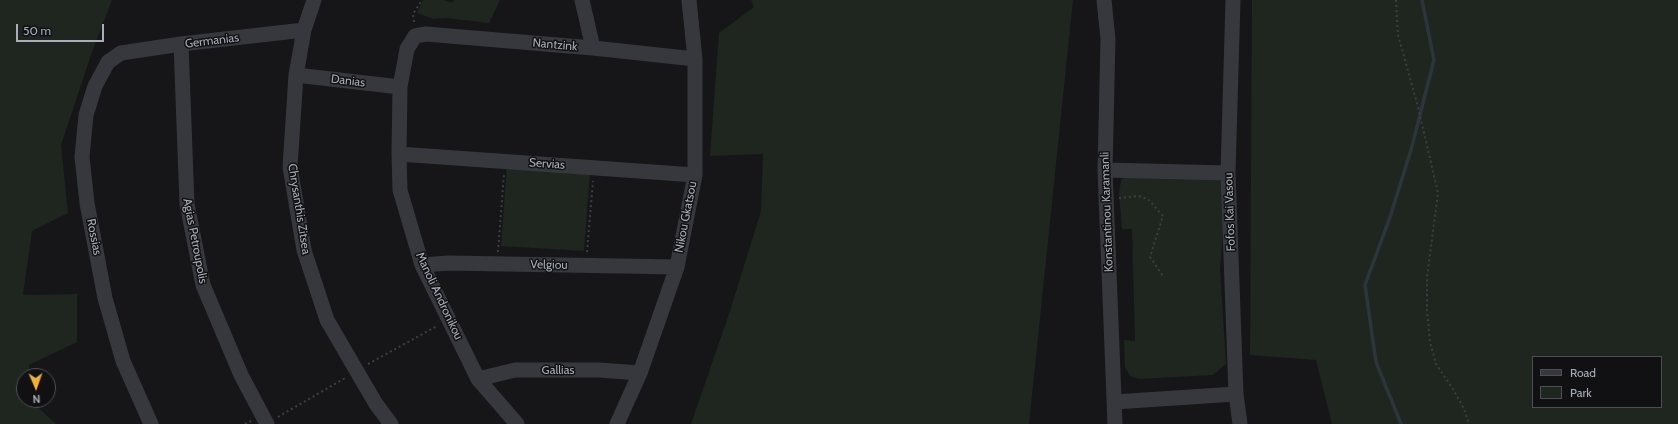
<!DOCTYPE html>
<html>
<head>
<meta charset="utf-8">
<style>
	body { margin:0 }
	#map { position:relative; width:1678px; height:424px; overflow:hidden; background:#161618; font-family:Cabin,sans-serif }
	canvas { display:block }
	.legend { position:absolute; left:1532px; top:356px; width:130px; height:52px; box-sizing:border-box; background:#111113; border:1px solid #4d4f55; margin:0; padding:5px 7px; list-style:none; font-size:12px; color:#a8adb8 }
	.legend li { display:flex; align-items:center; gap:8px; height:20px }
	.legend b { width:20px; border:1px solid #4d4f55 }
	.north { position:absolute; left:16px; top:368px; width:40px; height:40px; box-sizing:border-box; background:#111113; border:1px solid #4d4f55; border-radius:50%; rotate:178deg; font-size:11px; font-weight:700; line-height:16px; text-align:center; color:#a8adb8 }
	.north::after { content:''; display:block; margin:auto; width:14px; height:18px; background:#f2b134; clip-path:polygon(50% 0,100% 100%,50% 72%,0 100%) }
	.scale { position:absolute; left:16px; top:24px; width:88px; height:18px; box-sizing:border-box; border:2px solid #a8adb8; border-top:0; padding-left:5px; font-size:12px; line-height:14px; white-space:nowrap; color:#a8adb8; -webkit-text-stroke:3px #111113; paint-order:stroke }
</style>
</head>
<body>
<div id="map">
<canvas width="1678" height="424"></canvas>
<ul class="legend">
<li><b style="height:5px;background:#37383d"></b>Road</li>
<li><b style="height:11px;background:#1e261f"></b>Park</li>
</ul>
<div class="north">N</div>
<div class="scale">50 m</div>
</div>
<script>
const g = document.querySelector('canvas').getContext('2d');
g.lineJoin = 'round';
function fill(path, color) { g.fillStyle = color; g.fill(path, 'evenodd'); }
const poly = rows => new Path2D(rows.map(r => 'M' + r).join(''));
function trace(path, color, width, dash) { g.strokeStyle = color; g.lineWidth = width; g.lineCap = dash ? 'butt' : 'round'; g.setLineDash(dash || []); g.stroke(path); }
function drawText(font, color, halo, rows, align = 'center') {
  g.font = font + ' Cabin,sans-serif'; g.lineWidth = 3; g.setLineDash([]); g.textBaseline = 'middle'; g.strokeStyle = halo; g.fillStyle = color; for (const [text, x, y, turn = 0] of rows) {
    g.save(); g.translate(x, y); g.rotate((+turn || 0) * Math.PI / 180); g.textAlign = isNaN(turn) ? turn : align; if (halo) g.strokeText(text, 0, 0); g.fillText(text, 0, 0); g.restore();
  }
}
fill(poly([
	[0,0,112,0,92,52,61,145,68,213,32,231,23,295,77,294,77,342,29,365,29,376,24,376,24,400,30,400,56,424,0,424],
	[423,0,443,0,452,3,454,0,500,0,489,23,446,18,433,19,417,13],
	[751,0,1073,0,1029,424,691,424,730,311,761,211,763,154,710,156,719,33,754,7],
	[1252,0,1678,0,1678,424,1332,424,1316,360,1250,355],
	[1533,357,1661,357,1661,407,1533,407],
	[507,164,590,171,584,251,501,246],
	[1129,173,1218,176,1226,190,1220,269,1226,364,1213,375,1139,379,1130,376,1125,367,1124,340,1135,341,1132,229,1122,229,1119,193,1121,180]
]), '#1e261f');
trace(poly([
	[1401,424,1376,362,1365,285,1390,217,1411,150,1434,60,1422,0]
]), '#2c353c', 3.5);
trace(poly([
	[1396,0,1398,35,1418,107,1438,193,1427,277,1427,310,1430,342,1436,364,1453,389,1464,409,1469,424],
	[414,22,413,14,422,0],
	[1119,198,1138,196,1148,199,1163,216,1150,257,1163,276],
	[498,252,504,174],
	[587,252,593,181],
	[368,364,437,326],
	[278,417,345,378],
	[245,424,251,421]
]), '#3d3f44', 2, [2, 3]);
trace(poly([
	[314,0,304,30,296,75,290,167,304,250,327,320,376,404,391,424],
	[582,0,593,48],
	[1104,0,1108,39,1105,170,1115,424],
	[1233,0,1228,173,1236,394,1240,424],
	[181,44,187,204,203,285,241,375,267,424],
	[296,75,400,87],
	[399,154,695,175],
	[1105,170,1228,173],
	[422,265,449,263,677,267],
	[478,379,515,370,599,370,640,373],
	[1114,402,1236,394],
	[151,424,123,361,105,298,87,203,82,157,86,115,95,86,108,62,121,53,181,44,304,30],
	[517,424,478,379,422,265,400,190,399,154,400,87,407,49,415,36,426,34,593,48,695,59],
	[617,424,640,373,677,267,695,175,695,59,689,0]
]), '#37383d', 15);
drawText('12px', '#a8adb8', '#111113', [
	["Germanias",212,41,-7],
	["Nantzink",555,45,5],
	["Danias",348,81,7],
	["Servias",547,164,4],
	["Chrysanthis Zitsea",299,209,81],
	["Konstantinou Karamanli",1107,212,-92],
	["Fofos Kai Vasou",1230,212,-92],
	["Nikou Gkatsou",686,217,-79],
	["Rossias",94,237,79],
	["Agias Petroupolis",195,241,79],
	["Velgiou",549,265,1],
	["Manoli Andronikou",439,296,65],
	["Gallias",558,370]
]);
</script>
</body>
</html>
